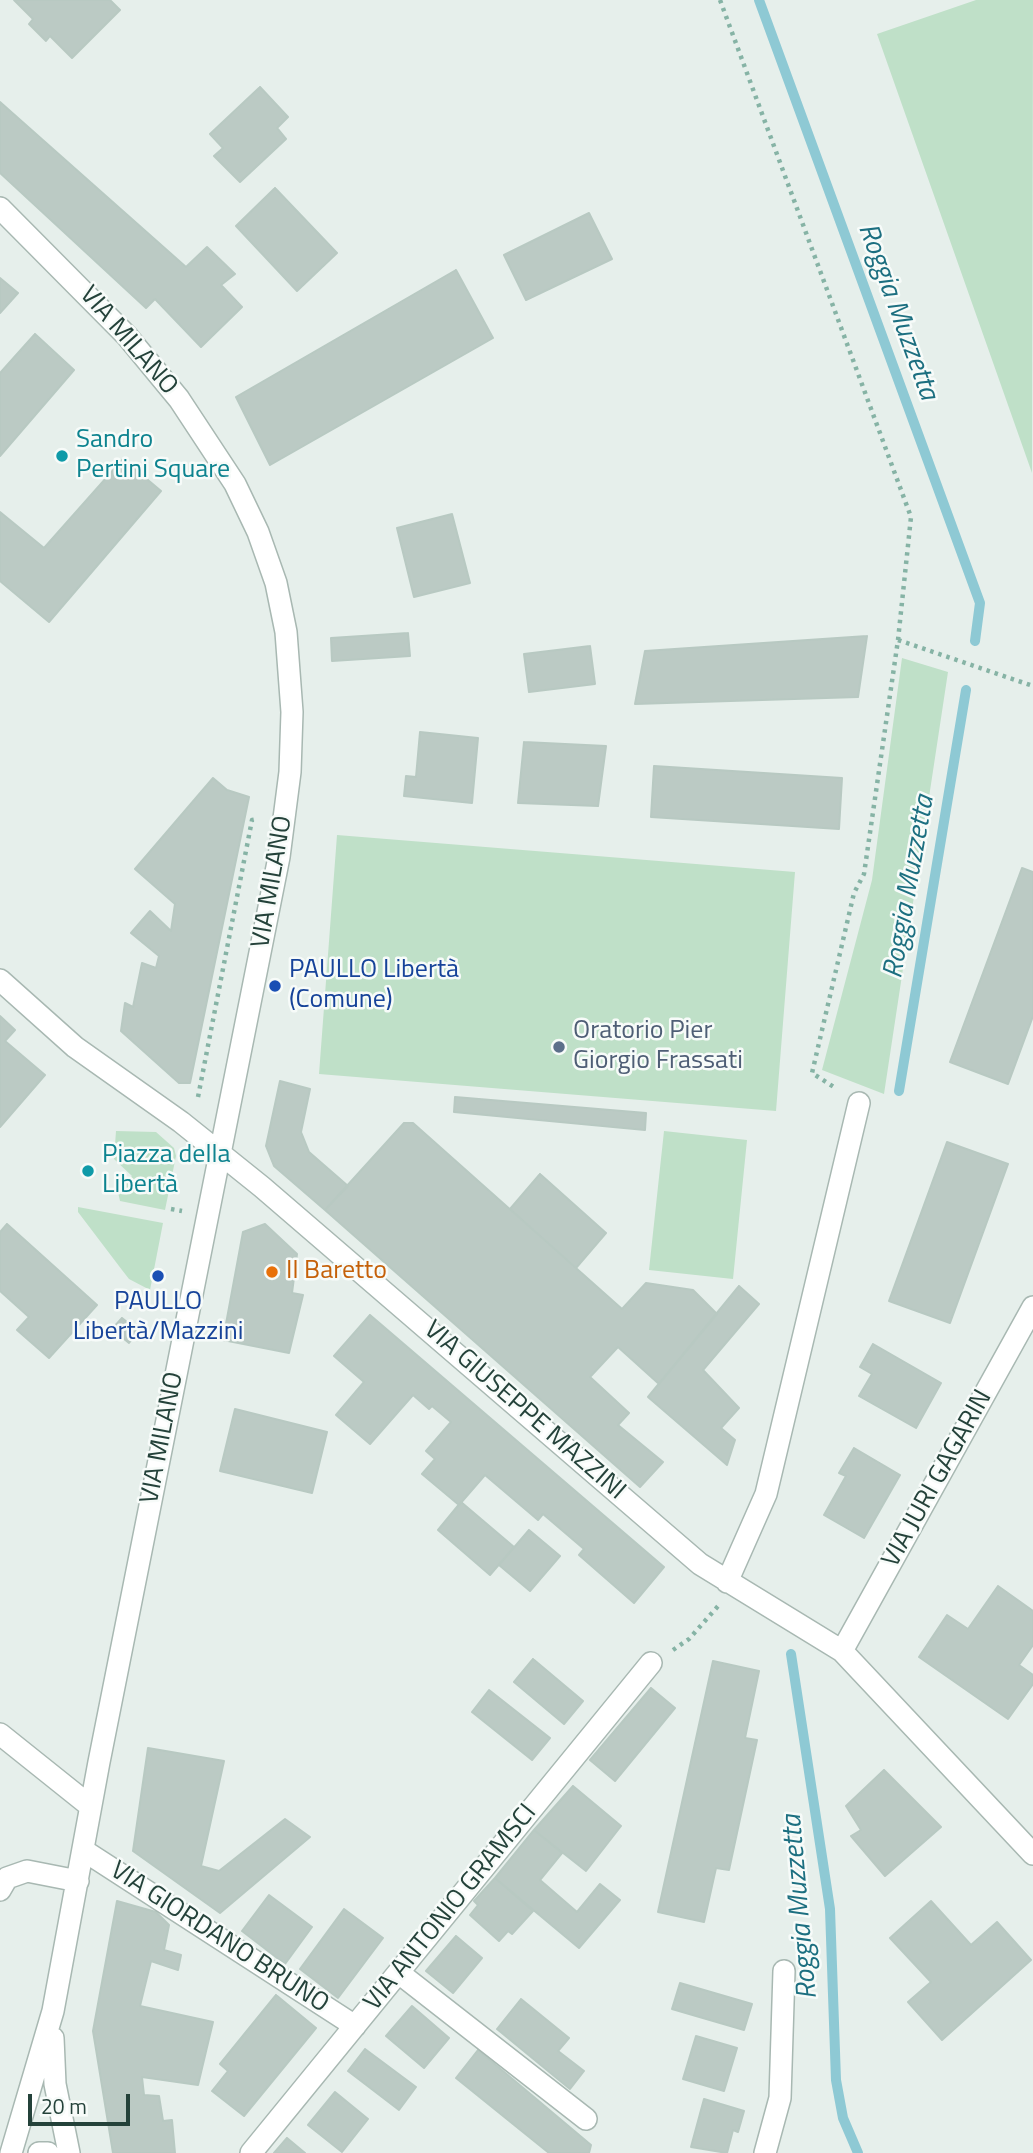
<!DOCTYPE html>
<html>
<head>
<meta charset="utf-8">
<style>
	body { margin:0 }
	#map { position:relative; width:1033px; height:2153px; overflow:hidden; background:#e6efeb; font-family:"Titillium Web",sans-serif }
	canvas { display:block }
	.scale { position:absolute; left:28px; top:2094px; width:102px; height:32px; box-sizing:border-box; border:4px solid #24423a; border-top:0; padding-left:9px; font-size:21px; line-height:24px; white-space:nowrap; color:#24423a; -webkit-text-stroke:5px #f7fbf9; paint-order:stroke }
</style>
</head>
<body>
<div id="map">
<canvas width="1033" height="2153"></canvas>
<div class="scale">20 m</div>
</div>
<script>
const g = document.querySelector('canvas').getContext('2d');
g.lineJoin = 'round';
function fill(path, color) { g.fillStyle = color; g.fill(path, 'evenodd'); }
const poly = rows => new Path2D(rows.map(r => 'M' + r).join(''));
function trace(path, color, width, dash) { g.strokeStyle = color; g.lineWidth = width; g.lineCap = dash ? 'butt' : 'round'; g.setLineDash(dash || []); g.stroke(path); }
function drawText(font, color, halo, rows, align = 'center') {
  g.font = font + ' "Titillium Web",sans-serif'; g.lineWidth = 5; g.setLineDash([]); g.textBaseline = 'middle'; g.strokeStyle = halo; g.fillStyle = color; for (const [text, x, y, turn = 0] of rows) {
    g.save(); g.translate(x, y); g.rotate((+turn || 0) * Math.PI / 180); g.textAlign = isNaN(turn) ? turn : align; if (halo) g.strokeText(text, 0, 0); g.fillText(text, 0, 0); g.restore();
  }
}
fill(poly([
	[976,0,1033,0,1032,473,877,34],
	[902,658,948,672,884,1094,822,1070,872,880],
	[337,835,795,872,776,1111,319,1074],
	[116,1131,156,1132,174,1148,176,1156,165,1210,120,1201,118,1192,132,1176,114,1159],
	[664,1131,747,1140,733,1279,649,1270],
	[78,1207,163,1223,150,1290,129,1279,122,1270,78,1212]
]), '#bfe0c8');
trace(poly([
	[759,0,980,603,975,641],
	[899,1091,966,690],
	[791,1654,830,1909,836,2080,843,2118,858,2153]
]), '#8ec9d4', 10);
const building = poly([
	[14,0,110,0,120,10,72,58,50,36,46,41,29,24,33,19,14,0],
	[260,87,288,117,277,128,286,139,240,182,214,156,223,148,210,134,260,87],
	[0,102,186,267,207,247,235,274,221,285,242,307,201,347,155,299,146,308,0,173,0,102],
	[275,188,337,253,297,291,236,226,275,188],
	[589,213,612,259,526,300,504,255,589,213],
	[456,270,493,338,270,465,236,397,456,270],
	[0,278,18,293,0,313,0,278],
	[35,334,74,370,0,456,0,373,35,334],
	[123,459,161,491,49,622,0,581,0,512,44,548,123,459],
	[452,514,470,583,414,597,397,528,452,514],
	[408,633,410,656,332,661,331,638,408,633],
	[867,636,858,697,635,704,645,651,867,636],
	[590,646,595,684,529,692,524,654,590,646],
	[420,732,478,738,472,803,404,796,406,776,416,777,420,732],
	[524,742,606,746,598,806,518,803,524,742],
	[654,766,842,778,839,829,651,817,654,766],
	[213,778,227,790,249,797,190,1083,179,1083,121,1031,125,1003,133,1007,142,963,156,968,159,956,131,933,150,911,171,931,175,904,135,869,213,778],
	[1022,868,1033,872,1033,1016,1008,1084,950,1062,1022,868],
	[0,1016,15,1030,5,1041,45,1075,0,1127,0,1016],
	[280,1081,310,1089,301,1132,309,1152,348,1186,325,1210,274,1166,266,1146,280,1081],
	[455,1097,646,1113,645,1130,454,1112,455,1097],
	[404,1123,413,1123,622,1309,646,1283,693,1290,717,1314,659,1384,618,1347,590,1377,629,1413,618,1425,663,1462,640,1487,325,1210,404,1123],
	[947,1142,1008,1164,950,1323,889,1301,947,1142],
	[540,1174,606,1233,576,1268,510,1209,540,1174],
	[7,1224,97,1305,49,1358,17,1330,29,1317,0,1291,0,1232,7,1224],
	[265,1224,297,1254,292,1293,303,1295,289,1353,223,1340,243,1232,265,1224],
	[739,1286,759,1304,703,1370,739,1408,721,1428,735,1440,727,1465,648,1397,739,1286],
	[370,1315,664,1567,634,1603,579,1555,584,1549,543,1514,538,1520,485,1475,459,1505,422,1474,435,1459,426,1451,451,1422,432,1406,429,1409,413,1395,370,1444,336,1415,364,1382,334,1356,370,1315],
	[122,1318,138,1331,129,1343,112,1329,122,1318],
	[873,1344,941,1383,916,1428,859,1396,872,1374,860,1367,873,1344],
	[235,1409,327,1432,312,1493,220,1471,235,1409],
	[854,1448,900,1475,864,1538,824,1515,846,1476,839,1473,854,1448],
	[461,1502,514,1547,490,1575,438,1530,461,1502],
	[529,1530,560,1556,530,1591,499,1565,529,1530],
	[998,1586,1033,1611,1033,1645,1019,1665,1033,1675,1033,1684,1008,1719,919,1657,947,1615,968,1629,998,1586],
	[533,1659,583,1701,564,1724,514,1682,533,1659],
	[713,1661,759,1671,745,1738,757,1740,729,1870,716,1868,704,1922,658,1912,713,1661],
	[651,1688,675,1708,615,1781,590,1760,651,1688],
	[489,1690,550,1738,532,1760,472,1712,489,1690],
	[148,1748,224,1761,201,1866,219,1871,285,1819,310,1837,220,1913,133,1851,148,1748],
	[884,1770,941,1827,885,1876,851,1836,861,1830,846,1806,884,1770],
	[573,1786,621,1826,586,1871,534,1830,573,1786],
	[534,1830,562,1853,540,1880,577,1912,600,1884,620,1900,579,1948,495,1878,534,1830],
	[495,1878,533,1911,512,1934,508,1931,499,1941,470,1915,478,1905,474,1901,495,1878],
	[269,1895,312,1927,285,1964,242,1931,269,1895],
	[117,1901,156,1912,169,1925,164,1950,181,1955,178,1970,151,1961,140,2006,213,2022,198,2085,142,2077,144,2095,159,2096,163,2121,172,2120,175,2153,113,2153,93,2031,117,1901],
	[931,1901,971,1945,997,1922,1031,1960,942,2040,908,2002,931,1982,890,1938,931,1901],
	[344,1909,383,1938,338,1998,300,1969,344,1909],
	[456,1936,482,1958,453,1993,426,1971,456,1936],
	[680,1983,752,2004,744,2030,672,2009,680,1983],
	[276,1995,316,2028,244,2116,212,2091,228,2071,220,2064,276,1995],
	[521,1999,569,2038,558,2051,584,2071,570,2089,497,2029,521,1999],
	[412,2006,449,2038,424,2068,386,2036,412,2006],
	[696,2036,737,2048,724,2091,683,2079,696,2036],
	[365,2049,416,2087,399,2110,348,2071,365,2049],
	[478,2050,591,2145,589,2153,549,2153,456,2078,478,2050],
	[335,2092,368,2119,342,2152,308,2125,335,2092],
	[704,2099,744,2111,738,2132,733,2130,727,2153,691,2147,704,2099],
	[287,2138,305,2153,274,2153,287,2138]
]);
fill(building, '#bbcac4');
trace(building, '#b8c9c2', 2);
const minor = poly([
	[0,208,127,336,179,399,235,484,258,532,276,583,286,632,292,712,290,772,279,857,99,1762,53,2011,11,2153],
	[0,980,75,1047,181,1122,262,1187,700,1564,842,1651,1033,1854],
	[727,1582,766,1494,859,1103],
	[842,1651,1033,1307],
	[0,1734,90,1806],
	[83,1850,355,2026],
	[0,1890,7,1878,27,1871,78,1881],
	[399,1973,586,2119],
	[53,2038,55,2084,69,2153],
	[39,2153,48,2153],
	[251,2153,651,1663],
	[765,2153,780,2098,784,1971]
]);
trace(minor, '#a8b8b2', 24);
trace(poly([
	[720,0,911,517,898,640,864,874,854,893,812,1073,837,1089],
	[898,640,1033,686],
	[198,1097,252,820,258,819],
	[171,1209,182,1211],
	[673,1650,689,1639,719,1605]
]), '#86b3a5', 4.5, [3.5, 5]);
trace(minor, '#fff', 21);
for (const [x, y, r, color] of [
	[62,456,7,"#0f9aa8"],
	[275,986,7,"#1a4fb4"],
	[559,1047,7,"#5c6f8a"],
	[88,1171,7,"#0f9aa8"],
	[272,1272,7,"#e8710a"],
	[158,1276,7,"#1a4fb4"]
]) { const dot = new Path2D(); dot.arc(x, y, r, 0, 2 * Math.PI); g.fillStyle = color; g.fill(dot); trace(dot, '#f7fbf9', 2.5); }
drawText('26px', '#24423a', '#f7fbf9', [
	["VIA MILANO",128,341,49],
	["VIA MILANO",273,882,-80],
	["VIA GIUSEPPE MAZZINI",524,1411,41],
	["VIA MILANO",163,1438,-79],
	["VIA JURI GAGARIN",938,1479,-61],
	["VIA ANTONIO GRAMSCI",451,1908,-51],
	["VIA GIORDANO BRUNO",219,1938,33]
]);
drawText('26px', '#0d838f', '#f7fbf9', [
	["Sandro",76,441],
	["Pertini Square",76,471],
	["Piazza della",102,1156],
	["Libertà",102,1186]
], 'left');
drawText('26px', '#164399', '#f7fbf9', [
	["PAULLO Libertà",289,971],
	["(Comune)",289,1001],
	["PAULLO",158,1303,"center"],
	["Libertà/Mazzini",158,1333,"center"]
], 'left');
drawText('26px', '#4e5e75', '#f7fbf9', [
	["Oratorio Pier",573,1032],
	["Giorgio Frassati",573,1062]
], 'left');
drawText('26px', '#c56008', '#f7fbf9', [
	["Il Baretto",286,1272]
], 'left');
drawText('italic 28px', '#1c6f80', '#f7fbf9', [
	["Roggia Muzzetta",897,312,70],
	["Roggia Muzzetta",910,887,-80],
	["Roggia Muzzetta",801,1907,-95]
]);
</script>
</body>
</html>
